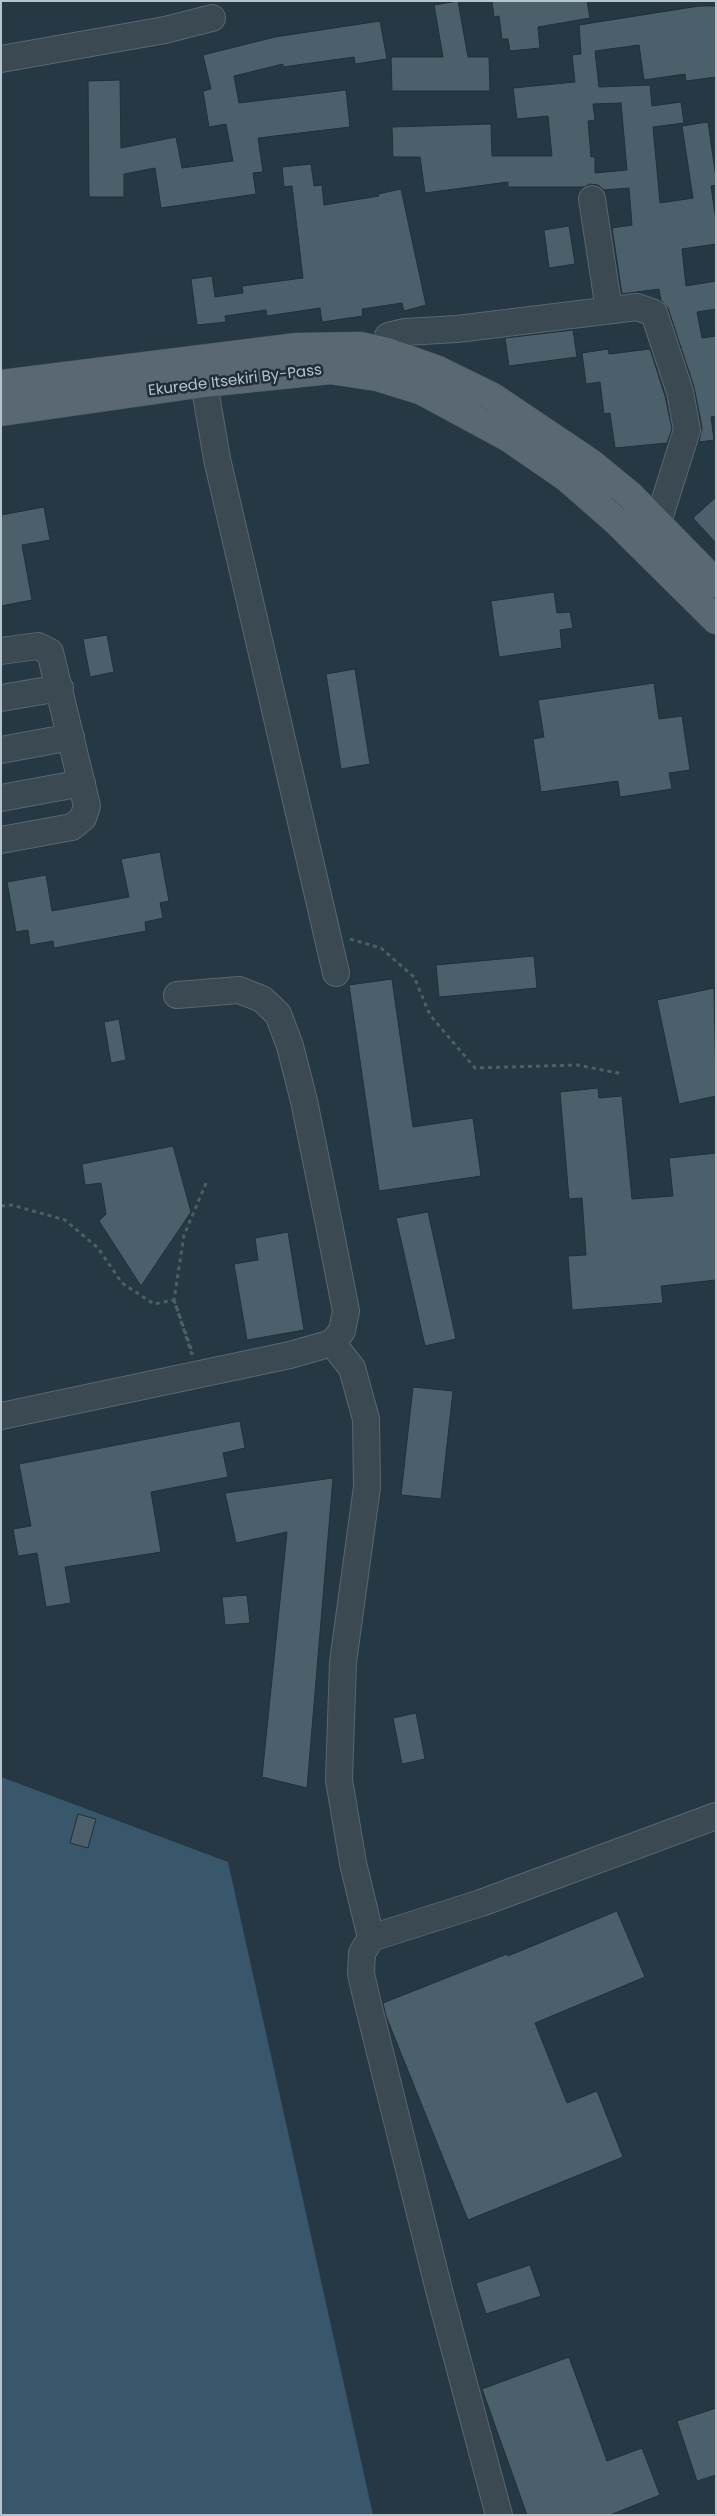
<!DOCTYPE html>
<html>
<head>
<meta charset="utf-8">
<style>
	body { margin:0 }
	#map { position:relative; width:717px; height:2516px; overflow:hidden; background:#263844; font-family:Poppins,sans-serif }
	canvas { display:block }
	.frame { position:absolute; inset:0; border:2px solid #b8c4cd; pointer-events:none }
</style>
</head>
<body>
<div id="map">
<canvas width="717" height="2516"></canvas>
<div class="frame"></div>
</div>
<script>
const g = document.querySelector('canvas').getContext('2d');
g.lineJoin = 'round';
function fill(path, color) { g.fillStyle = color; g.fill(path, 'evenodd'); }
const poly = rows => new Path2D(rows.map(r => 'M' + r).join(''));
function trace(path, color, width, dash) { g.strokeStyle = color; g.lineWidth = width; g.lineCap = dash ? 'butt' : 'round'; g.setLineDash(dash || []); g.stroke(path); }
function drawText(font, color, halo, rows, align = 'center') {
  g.font = font + ' Poppins,sans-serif'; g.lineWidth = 5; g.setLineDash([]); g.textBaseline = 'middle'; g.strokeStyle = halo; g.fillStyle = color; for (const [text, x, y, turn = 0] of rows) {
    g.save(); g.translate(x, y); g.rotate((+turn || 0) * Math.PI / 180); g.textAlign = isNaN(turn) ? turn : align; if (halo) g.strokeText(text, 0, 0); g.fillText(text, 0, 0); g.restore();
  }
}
fill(poly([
	[1,1777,228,1862,373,2515,1,2515]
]), '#39576b');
const building = poly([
	[458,1,468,57,489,57,490,91,392,91,391,57,443,57,434,5,458,1],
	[492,1,587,1,590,18,538,27,540,48,510,51,508,39,502,39,499,16,494,17,492,1],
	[699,6,716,6,716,77,686,81,685,74,644,80,639,45,595,51,599,87,650,85,652,106,681,102,684,123,653,127,660,203,693,198,682,126,708,122,716,178,716,185,711,186,716,221,716,244,682,249,686,286,716,281,716,309,697,312,702,338,716,336,716,416,711,417,714,440,699,442,702,427,694,387,668,308,661,300,659,289,622,294,612,228,632,225,629,188,604,190,598,185,590,184,584,187,508,187,508,182,425,193,420,157,393,157,392,127,491,124,492,156,552,156,548,116,517,119,513,88,575,82,572,55,581,54,579,25,699,6],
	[621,103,627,170,595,173,595,157,591,157,588,121,595,120,593,104,621,103],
	[380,21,387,59,355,64,354,57,283,67,283,64,234,76,239,103,346,90,350,127,258,138,263,172,253,173,256,194,161,208,155,168,124,174,124,197,89,197,88,81,120,80,121,148,176,137,182,168,233,161,226,124,209,127,203,91,211,89,203,55,275,37,380,21],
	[311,164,314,186,322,185,324,205,379,196,378,194,401,189,426,305,404,311,402,303,362,309,363,316,322,322,320,308,267,316,266,310,225,316,226,322,197,325,191,279,212,276,215,297,243,293,242,286,303,278,292,186,284,187,282,167,311,164],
	[569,226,575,264,549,268,544,230,569,226],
	[573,330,577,357,509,366,505,338,573,330],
	[608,349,609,354,650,349,665,396,672,429,667,443,615,448,610,413,604,414,600,382,586,384,582,353,608,349],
	[716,497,716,543,693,518,716,497],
	[44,507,50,540,22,545,32,600,1,606,1,515,44,507],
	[554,592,557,613,570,612,573,628,560,630,562,648,499,657,491,601,554,592],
	[107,635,114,672,90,677,83,639,107,635],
	[355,669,370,764,341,769,326,674,355,669],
	[654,683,659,719,682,716,690,770,669,773,672,789,620,797,618,781,541,792,533,739,544,737,538,700,654,683],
	[160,852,169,901,160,903,163,918,145,922,146,931,54,948,53,941,30,945,28,930,16,932,7,882,46,875,52,911,129,897,121,859,160,852],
	[534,956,537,988,439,997,436,965,534,956],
	[392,979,413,1127,473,1118,481,1176,379,1191,349,985,392,979],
	[714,988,716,1096,679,1104,657,1000,714,988],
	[119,1019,126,1060,111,1063,104,1022,119,1019],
	[598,1088,599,1098,622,1096,632,1199,673,1196,669,1158,716,1153,716,1280,661,1286,663,1303,572,1310,568,1256,586,1255,582,1198,569,1199,560,1092,598,1088],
	[173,1146,191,1212,141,1286,99,1221,106,1214,101,1183,85,1185,82,1164,173,1146],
	[428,1212,456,1339,425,1346,396,1218,428,1212],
	[288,1232,304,1330,247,1340,234,1264,258,1260,255,1238,288,1232],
	[413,1387,453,1391,441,1499,401,1495,413,1387],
	[240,1421,245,1448,223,1453,228,1477,151,1492,161,1552,65,1567,71,1603,46,1607,37,1553,18,1556,13,1529,31,1526,19,1464,240,1421],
	[333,1478,307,1788,262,1777,287,1532,236,1543,225,1493,333,1478],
	[247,1595,250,1623,225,1625,222,1597,247,1595],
	[416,1713,425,1759,402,1764,393,1718,416,1713],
	[78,1814,96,1819,88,1848,70,1843,78,1814],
	[617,1911,645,1977,535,2023,567,2103,597,2091,623,2157,468,2220,386,2016,383,2003,507,1954,508,1956,617,1911],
	[530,2265,541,2296,486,2314,476,2283,530,2265],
	[569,2357,607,2461,642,2448,660,2495,610,2515,527,2515,482,2389,569,2357],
	[716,2408,716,2475,697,2481,677,2421,716,2408]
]);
fill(building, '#4c606c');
trace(building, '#21303b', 1);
const minor = poly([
	[1,59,165,30,212,18],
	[592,199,609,310],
	[387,352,388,336,405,332,457,329,637,307,654,313,680,392,687,430,658,522],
	[204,383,217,459,336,973],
	[1,651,38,646,50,652,87,806,83,818,72,827,1,840],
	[1,698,60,688],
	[1,750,71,737],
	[1,798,82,783],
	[332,1343,352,1368,366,1419,367,1487,343,1662,339,1780,353,1863,371,1938],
	[1,1416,290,1355,332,1343,342,1331,346,1311,329,1224,304,1101,290,1046,278,1014,262,999,239,990,177,995],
	[499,2515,441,2298,367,2000,361,1974,362,1953,371,1938,481,1903,716,1816]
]);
const major = poly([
	[1,384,297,347,360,346,387,352,438,370,493,397,591,463,630,495,716,583],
	[1,412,204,383,330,370,377,377,422,391,509,438,567,478,615,520,716,620]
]);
trace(minor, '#596771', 28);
trace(major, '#475560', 29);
trace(poly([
	[350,939,381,948,414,977,430,1015,475,1068,577,1065,623,1074],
	[1,1206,12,1205,65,1220,98,1248,122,1283,154,1304,174,1300],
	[174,1300,193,1354],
	[192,1355,174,1300,184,1235,207,1181]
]), '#486261', 3, [4, 4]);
trace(minor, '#3b4953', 26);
trace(major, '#596873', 28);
drawText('15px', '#b8c4cd', '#1f2e39', [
	["Ekurede Itsekiri By-Pass",235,381,-7]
]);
</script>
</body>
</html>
